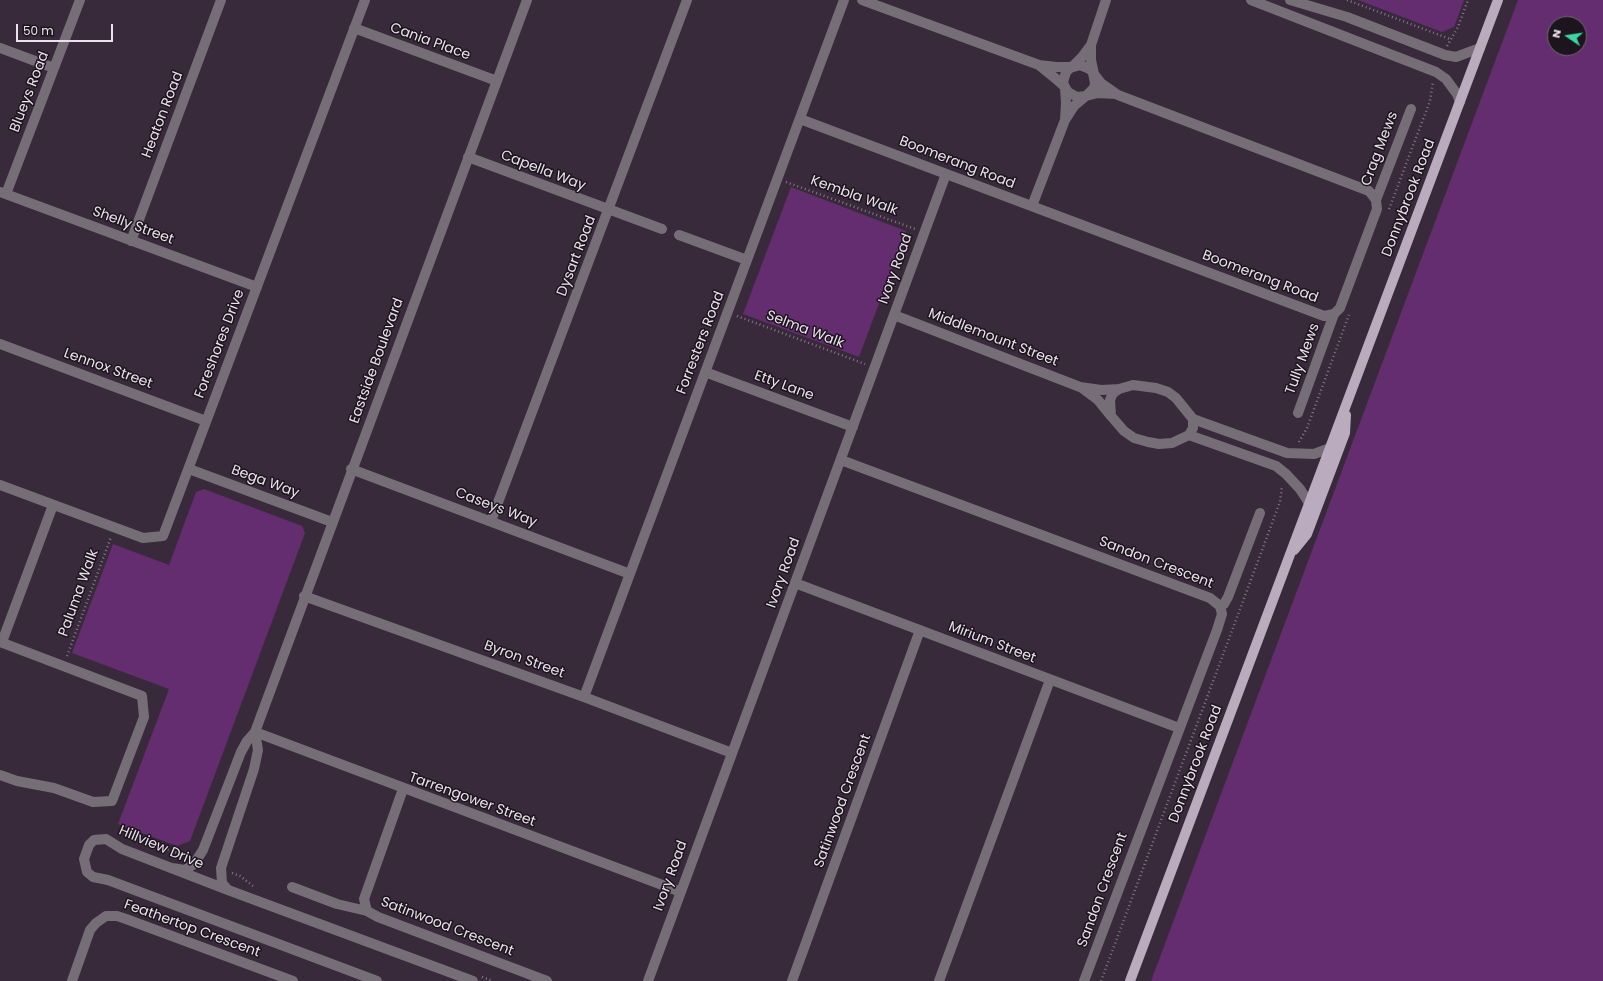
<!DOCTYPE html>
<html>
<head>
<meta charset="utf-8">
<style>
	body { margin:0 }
	#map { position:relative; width:1603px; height:981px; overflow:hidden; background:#382a3b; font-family:Poppins,sans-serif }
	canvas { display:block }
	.north { position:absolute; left:1547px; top:16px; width:40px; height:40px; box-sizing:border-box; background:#1c151d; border:1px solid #6e6770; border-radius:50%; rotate:283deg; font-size:11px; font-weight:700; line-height:16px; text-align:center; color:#eae1ec }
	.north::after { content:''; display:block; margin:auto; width:14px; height:18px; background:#40d4a2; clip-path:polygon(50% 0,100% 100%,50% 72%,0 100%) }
	.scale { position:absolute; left:16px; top:24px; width:97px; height:18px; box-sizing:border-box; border:2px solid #eae1ec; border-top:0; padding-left:5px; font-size:12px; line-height:14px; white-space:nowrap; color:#eae1ec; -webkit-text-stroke:3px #1c151d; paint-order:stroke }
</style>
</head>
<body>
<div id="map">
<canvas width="1603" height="981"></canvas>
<div class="north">N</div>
<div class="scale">50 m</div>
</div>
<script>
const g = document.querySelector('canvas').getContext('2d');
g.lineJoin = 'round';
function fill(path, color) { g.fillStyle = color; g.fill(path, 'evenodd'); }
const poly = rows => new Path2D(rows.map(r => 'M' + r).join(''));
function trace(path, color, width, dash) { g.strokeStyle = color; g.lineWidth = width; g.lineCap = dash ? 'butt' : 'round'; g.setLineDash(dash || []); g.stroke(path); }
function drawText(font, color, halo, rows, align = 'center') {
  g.font = font + ' Poppins,sans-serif'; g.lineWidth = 3; g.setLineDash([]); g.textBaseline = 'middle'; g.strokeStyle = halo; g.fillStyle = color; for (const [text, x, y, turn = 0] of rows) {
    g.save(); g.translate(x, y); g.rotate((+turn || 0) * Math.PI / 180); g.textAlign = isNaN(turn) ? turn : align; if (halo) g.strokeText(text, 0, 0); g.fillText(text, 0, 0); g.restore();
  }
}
fill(poly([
	[1358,0,1464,0,1454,27,1442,32],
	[1518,0,1603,0,1603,981,1151,981],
	[1555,24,1579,24,1579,48,1555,48],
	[791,187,906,231,859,357,743,314],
	[204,489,302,526,305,533,190,841,177,846,118,824,169,689,72,653,113,544,169,565,196,492]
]), '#642d6f');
trace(poly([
	[1347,0,1450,39],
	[1447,46,1458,27,1468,0],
	[786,182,915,229],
	[1389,209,1430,101,1433,82],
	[737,316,865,364],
	[1299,442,1307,428,1349,315],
	[67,656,111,537],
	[130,836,186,856],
	[232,873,240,876,253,886],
	[482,977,493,981],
	[1101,981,1280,502,1282,486]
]), '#837785', 2.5, [1, 3]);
trace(poly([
	[862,0,1039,65,1056,67,1072,67,1082,57,1091,45,1106,0],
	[1251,0,1436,72,1446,79,1457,94,1460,102],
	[1290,0,1347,17,1445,55,1456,57,1480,48],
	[354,28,497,81],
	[0,48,54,68],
	[1039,65,1055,78,1065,87,1068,92,1077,97,1086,96,1094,88,1095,83,1093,73,1090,69,1080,65,1070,68,1066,72,1063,82,1065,87,1066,103,1065,120],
	[800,119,1324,316,1334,314,1340,308,1377,209,1376,200,1369,191,1118,95,1101,83,1094,74,1091,60,1091,45],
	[468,157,662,229],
	[0,192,257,287],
	[6,194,80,0],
	[1376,200,1411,109],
	[1032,206,1065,120,1074,106,1086,96,1098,93,1116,94],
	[679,235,747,260],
	[131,241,221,0],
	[894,315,1080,387,1101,390,1119,389],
	[0,344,206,421],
	[705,372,853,427],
	[1133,385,1156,388,1168,392,1176,398,1193,419,1193,428,1189,435,1172,443,1159,444,1148,442,1134,438,1124,431,1111,416,1110,400,1113,393,1119,389,1133,385],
	[1082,388,1098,400,1111,416],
	[1298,413,1334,314],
	[1193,419,1287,453,1314,454,1330,448],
	[1189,435,1276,466,1286,474,1300,489,1309,503],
	[841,460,1210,598,1220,606,1222,614,1217,630,1084,981],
	[189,469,332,522],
	[351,469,630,574],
	[0,485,143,538,163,536,365,0],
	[491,521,687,0],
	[795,583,1179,728],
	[304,596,584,697,732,753],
	[1220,606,1224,604,1228,597,1260,513],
	[0,642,142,696,144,717,112,801,93,802,54,788,17,781,0,775],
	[2,642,53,505],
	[584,697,844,0],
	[255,732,681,892],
	[403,789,364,899,367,911,378,917,547,981],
	[172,868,185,870,194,864,203,850,241,752,247,741,255,732,527,0],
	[292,887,337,904,367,911],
	[228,890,222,883,221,868,254,769,258,750,255,732],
	[72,981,90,930,96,923,106,916,117,916,126,919,293,981],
	[377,981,108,880,93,877,87,872,84,859,89,845,94,840,106,839,122,849,228,890,473,981],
	[648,981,946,174],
	[792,981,920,630],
	[939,981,1050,680]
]), '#756e77', 10);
trace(poly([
	[1294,550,1307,534,1345,433,1346,415],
	[1130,981,1498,0]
]), '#bbabbe', 10);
drawText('14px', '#eae1ec', '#1c151d', [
	["Cania Place",430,42,20],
	["Blueys Road",30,92,-69],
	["Heaton Road",163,115,-69],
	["Crag Mews",1380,149,-69],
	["Boomerang Road",957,163,21],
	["Capella Way",543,171,21],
	["Kembla Walk",854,196,20],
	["Donnybrook Road",1409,198,-69],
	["Shelly Street",133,226,20],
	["Dysart Road",577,256,-69],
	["Ivory Road",896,269,-70],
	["Boomerang Road",1260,277,21],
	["Selma Walk",805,330,21],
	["Middlemount Street",993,338,21],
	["Forresters Road",701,343,-69],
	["Foreshores Drive",220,344,-69],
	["Tully Mews",1303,359,-70],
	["Eastside Boulevard",377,361,-70],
	["Lennox Street",108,369,20],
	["Etty Lane",784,386,20],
	["Bega Way",265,482,20],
	["Caseys Way",496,508,21],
	["Sandon Crescent",1156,563,21],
	["Ivory Road",784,573,-70],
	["Paluma Walk",79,593,-70],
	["Mirium Street",992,643,21],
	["Byron Street",524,660,20],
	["Donnybrook Road",1196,764,-69],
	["Tarrengower Street",472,800,20],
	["Satinwood Crescent",843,801,-70],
	["Hillview Drive",161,848,23],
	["Ivory Road",671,876,-70],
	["Sandon Crescent",1103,890,-70],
	["Satinwood Crescent",447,927,21],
	["Feathertop Crescent",192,929,20]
]);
</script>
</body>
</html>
